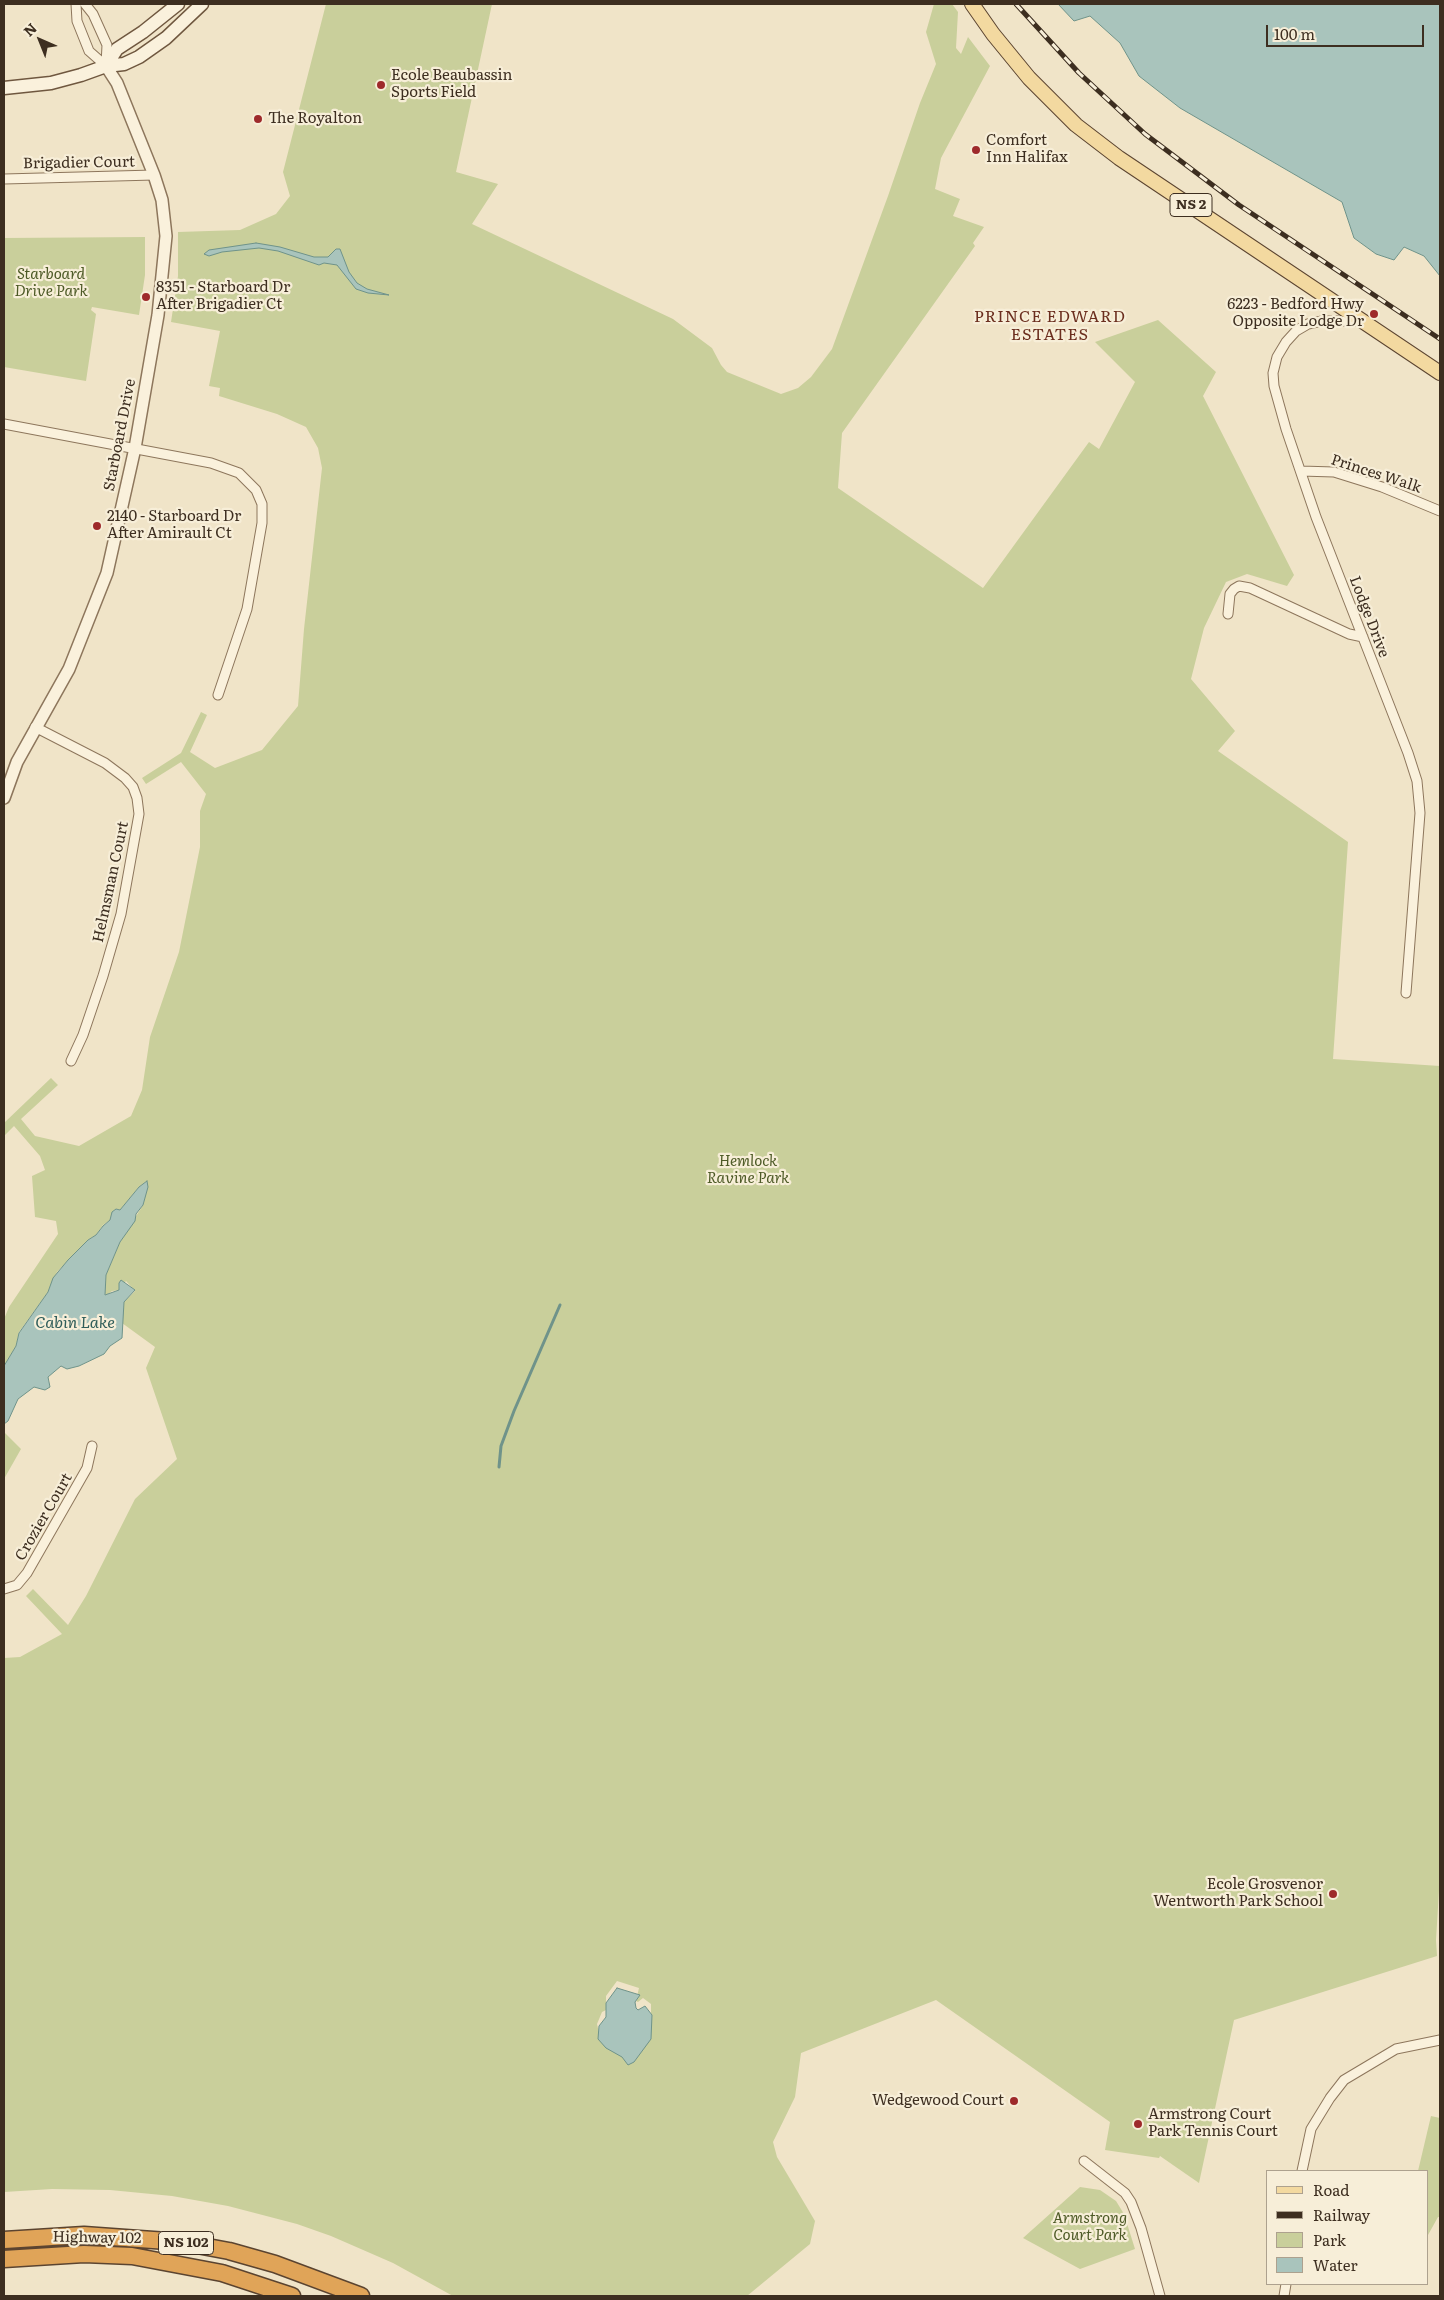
<!DOCTYPE html>
<html>
<head>
<meta charset="utf-8">
<style>
	body { margin:0 }
	#map { position:relative; width:1444px; height:2300px; overflow:hidden; background:#f0e4c8; font-family:Literata,serif }
	canvas { display:block }
	.frame { position:absolute; inset:0; border:5px solid #3d2e20; pointer-events:none }
	.legend { position:absolute; left:1266px; top:2170px; width:162px; height:115px; box-sizing:border-box; background:#f7eed8; border:1px solid #ada18e; margin:0; padding:6px 9px; list-style:none; font-size:15px; color:#3d2e20 }
	.legend li { display:flex; align-items:center; gap:10px; height:25px }
	.legend b { width:25px; border:1px solid #ada18e }
	.north { position:absolute; left:15px; top:15px; width:50px; height:50px; -webkit-text-stroke:4px #f7eed8; paint-order:stroke; rotate:316deg; font-size:14px; font-weight:700; line-height:20px; text-align:center; color:#3d2e20 }
	.north::after { content:''; display:block; margin:auto; width:18px; height:22px; background:#3d2e20; clip-path:polygon(50% 0,100% 100%,50% 72%,0 100%) }
	.scale { position:absolute; left:1266px; top:25px; width:158px; height:22px; box-sizing:border-box; border:2px solid #3d2e20; border-top:0; padding-left:6px; font-size:15px; line-height:18px; white-space:nowrap; color:#3d2e20; -webkit-text-stroke:4px #f7eed8; paint-order:stroke }
</style>
</head>
<body>
<div id="map">
<canvas width="1444" height="2300"></canvas>
<div class="frame"></div>
<ul class="legend">
<li><b style="height:6px;background:#f3d9a0"></b>Road</li>
<li><b style="height:6px;background:#3d2e20"></b>Railway</li>
<li><b style="height:14px;background:#c9cf9b"></b>Park</li>
<li><b style="height:14px;background:#a9c4bc"></b>Water</li>
</ul>
<div class="north">N</div>
<div class="scale">100 m</div>
</div>
<script>
const g = document.querySelector('canvas').getContext('2d');
g.lineJoin = 'round';
function fill(path, color) { g.fillStyle = color; g.fill(path, 'evenodd'); }
const poly = rows => new Path2D(rows.map(r => 'M' + r).join(''));
function trace(path, color, width, dash) { g.strokeStyle = color; g.lineWidth = width; g.lineCap = dash ? 'butt' : 'round'; g.setLineDash(dash || []); g.stroke(path); }
function drawText(font, color, halo, rows, align = 'center') {
  g.font = font + ' Literata,serif'; g.lineWidth = 4.5; g.setLineDash([]); g.textBaseline = 'middle'; g.strokeStyle = halo; g.fillStyle = color; for (const [text, x, y, turn = 0] of rows) {
    g.save(); g.translate(x, y); g.rotate((+turn || 0) * Math.PI / 180); g.textAlign = isNaN(turn) ? turn : align; if (halo) g.strokeText(text, 0, 0); g.fillText(text, 0, 0); g.restore();
  }
}
fill(poly([
	[326,4,492,4,456,172,498,184,472,224,673,319,712,348,721,365,727,372,781,394,798,388,811,377,832,349,888,196,920,103,936,64,926,32,934,4,952,4,958,12,956,48,961,54,968,37,990,66,941,158,935,189,960,199,953,216,984,227,973,243,975,246,842,433,838,488,983,588,1089,442,1099,449,1135,382,1095,342,1158,320,1216,372,1203,396,1294,575,1287,586,1247,574,1226,582,1204,628,1191,679,1235,731,1218,751,1348,842,1333,1059,1440,1066,1440,1874,1436,1940,1437,1956,1234,2020,1199,2183,1160,2156,1159,2158,1105,2150,1110,2122,936,2000,801,2053,795,2097,773,2142,777,2157,815,2221,810,2244,747,2296,453,2296,393,2263,331,2236,297,2224,228,2206,172,2196,110,2190,52,2189,4,2192,4,1658,20,1657,62,1634,26,1596,33,1589,68,1625,86,1596,135,1499,177,1459,146,1368,155,1347,122,1323,124,1302,135,1291,126,1281,119,1290,112,1291,107,1295,104,1293,106,1275,120,1242,143,1205,147,1181,139,1187,120,1210,116,1209,113,1212,110,1220,103,1225,96,1235,88,1240,57,1272,48,1292,19,1332,16,1346,4,1366,4,1319,9,1307,58,1234,56,1221,35,1217,32,1176,45,1170,40,1156,14,1126,4,1136,4,1123,51,1078,58,1085,21,1119,35,1136,79,1146,131,1116,142,1090,150,1037,179,952,200,847,200,811,206,794,181,762,146,784,142,778,181,753,201,712,207,715,190,752,215,768,262,750,298,706,304,629,322,468,318,448,306,427,277,414,219,396,220,388,209,386,220,331,171,322,178,276,178,232,240,230,276,214,290,196,283,172],
	[617,1981,639,1988,636,2001,638,2002,643,1998,651,2004,651,2023,599,2033,597,2024,602,2012,606,2010,606,1996],
	[145,237,145,275,139,315,92,307,91,310,96,314,86,381,4,367,4,238],
	[4,1432,21,1449,4,1479],
	[1431,2116,1440,2118,1440,2217,1438,2217,1428,2235,1428,2171,1418,2171],
	[1080,2187,1100,2190,1116,2201,1124,2214,1135,2249,1080,2269,1023,2238]
]), '#c9cf9b');
const water = poly([
	[1058,4,1440,4,1440,276,1424,256,1404,247,1394,260,1376,254,1354,238,1342,202,1180,108,1139,76,1120,43,1090,16,1074,21,1058,4],
	[256,243,280,247,314,257,328,257,336,249,340,249,349,272,357,283,367,289,389,295,368,293,356,289,337,265,324,263,319,265,278,251,259,248,222,252,209,256,204,254,209,250,256,243],
	[147,1181,148,1187,143,1205,136,1214,135,1221,120,1242,106,1275,105,1295,119,1290,119,1283,121,1280,135,1290,124,1302,122,1338,110,1346,104,1354,79,1366,67,1369,61,1366,48,1377,50,1387,45,1390,34,1387,18,1399,8,1421,4,1424,4,1366,16,1346,19,1333,48,1292,53,1278,68,1260,88,1240,96,1235,103,1226,110,1220,112,1212,116,1209,120,1210,139,1187,147,1181],
	[617,1988,640,1995,635,2002,636,2008,638,2010,645,2006,652,2015,651,2039,634,2062,628,2065,622,2057,606,2048,598,2039,599,2026,606,2017,606,2003,617,1988]
]);
fill(water, '#a9c4bc');
trace(water, '#6f938a', 1);
trace(poly([
	[499,1467,501,1446,514,1411,560,1305]
]), '#6f938a', 3);
const minor = poly([
	[76,4,77,21,89,51,106,66],
	[85,4,93,14,107,45,106,65],
	[4,179,154,175],
	[1364,321,1322,321,1308,324,1296,331,1286,342,1277,357,1273,373,1274,386,1286,429,1316,517,1408,753,1417,781,1420,813,1406,993],
	[4,424,211,463,239,473,256,490,262,504,262,523,247,609,218,695],
	[1301,471,1334,472,1382,487,1440,511],
	[1228,614,1230,594,1234,589,1239,586,1250,588,1349,634,1363,637],
	[35,727,105,763,125,778,133,787,137,798,139,814,121,914,103,976,83,1035,71,1061],
	[4,1589,17,1585,27,1573,87,1468,92,1446],
	[1084,2161,1125,2193,1131,2202,1141,2228,1160,2296],
	[1302,2171,1311,2129,1330,2098,1344,2080,1396,2049,1440,2040],
	[1284,2296,1286,2284]
]);
const tertiary = poly([
	[4,798,17,762,69,669,107,573,135,448,158,315,166,236,162,200,154,175,117,83,106,66]
]);
const secondary = poly([
	[106,66,117,49,143,32,178,4],
	[4,88,51,83,81,75,106,66,124,64,139,57,166,38,202,4]
]);
const primary = poly([
	[972,4,993,34,1029,78,1076,125,1119,158,1440,373]
]);
const motorway = poly([
	[4,2240,84,2235,181,2242,229,2251,275,2264,361,2296],
	[4,2259,84,2254,132,2256,222,2273,292,2296]
]);
trace(minor, '#8d765c', 11);
trace(tertiary, '#8d765c', 14);
trace(secondary, '#6f573f', 15);
trace(primary, '#5b4430', 16);
trace(motorway, '#5b4430', 19);
trace(minor, '#faf1dc', 9);
trace(tertiary, '#faf1dc', 11);
trace(secondary, '#faf1dc', 12);
trace(primary, '#f3d9a0', 14);
trace(motorway, '#e0a458', 16);
const rail = poly([
	[1016,4,1079,73,1145,134,1239,205,1440,339]
]);
trace(rail, '#3d2e20', 5);
trace(rail, '#f7eed8', 3, [9]);
for (const [x, y, r, color] of [
	[381,85,5,"#9e2a2b"],
	[258,119,5,"#9e2a2b"],
	[976,150,5,"#9e2a2b"],
	[146,297,5,"#9e2a2b"],
	[1374,314,5,"#9e2a2b"],
	[97,526,5,"#9e2a2b"],
	[1333,1894,5,"#9e2a2b"],
	[1014,2101,5,"#9e2a2b"],
	[1138,2124,5,"#9e2a2b"]
]) { const dot = new Path2D(); dot.arc(x, y, r, 0, 2 * Math.PI); g.fillStyle = color; g.fill(dot); trace(dot, '#f7eed8', 2); }
for (const [x, y, w] of [
	[1191,205,42],
	[186,2243,55]
]) { const box = new Path2D(); box.roundRect(x - w / 2, y - 11.5, w, 23, 4); g.fillStyle = '#f7eed8'; g.fill(box); trace(box, '#3d2e20', 1); }
drawText('bold 14px', '#3d2e20', null, [
	["NS 2",1191,205],
	["NS 102",186,2243]
]);
drawText('15px', '#3d2e20', '#f7eed8', [
	["Ecole Beaubassin",391,76],
	["Sports Field",391,93],
	["The Royalton",268,119],
	["Comfort",986,141],
	["Inn Halifax",986,158],
	["8351 - Starboard Dr",156,288],
	["After Brigadier Ct",156,305],
	["6223 - Bedford Hwy",1364,305,"right"],
	["Opposite Lodge Dr",1364,322,"right"],
	["2140 - Starboard Dr",107,517],
	["After Amirault Ct",107,534],
	["Ecole Grosvenor",1323,1885,"right"],
	["Wentworth Park School",1323,1902,"right"],
	["Wedgewood Court",1004,2101,"right"],
	["Armstrong Court",1148,2115],
	["Park Tennis Court",1148,2132]
], 'left');
drawText('15px', '#3d2e20', '#f7eed8', [
	["Brigadier Court",79,163,-1],
	["Starboard Drive",120,435,-79],
	["Princes Walk",1376,474,18],
	["Lodge Drive",1369,617,69],
	["Helmsman Court",111,882,-78],
	["Crozier Court",44,1517,-60],
	["Highway 102",97,2238,1]
]);
drawText('italic 15px', '#4d5a26', '#f7eed8', [
	["Starboard",51,275],
	["Drive Park",51,292],
	["Hemlock",748,1162],
	["Ravine Park",748,1179],
	["Armstrong",1090,2219],
	["Court Park",1090,2236]
]);
g.letterSpacing = '1px';
drawText('16px', '#6b2e1e', '#f7eed8', [
	["PRINCE EDWARD",1050,317],
	["ESTATES",1050,335]
]);
g.letterSpacing = '0px';
drawText('italic 16px', '#2f5d5a', '#f7eed8', [
	["Cabin Lake",75,1323]
]);
</script>
</body>
</html>
